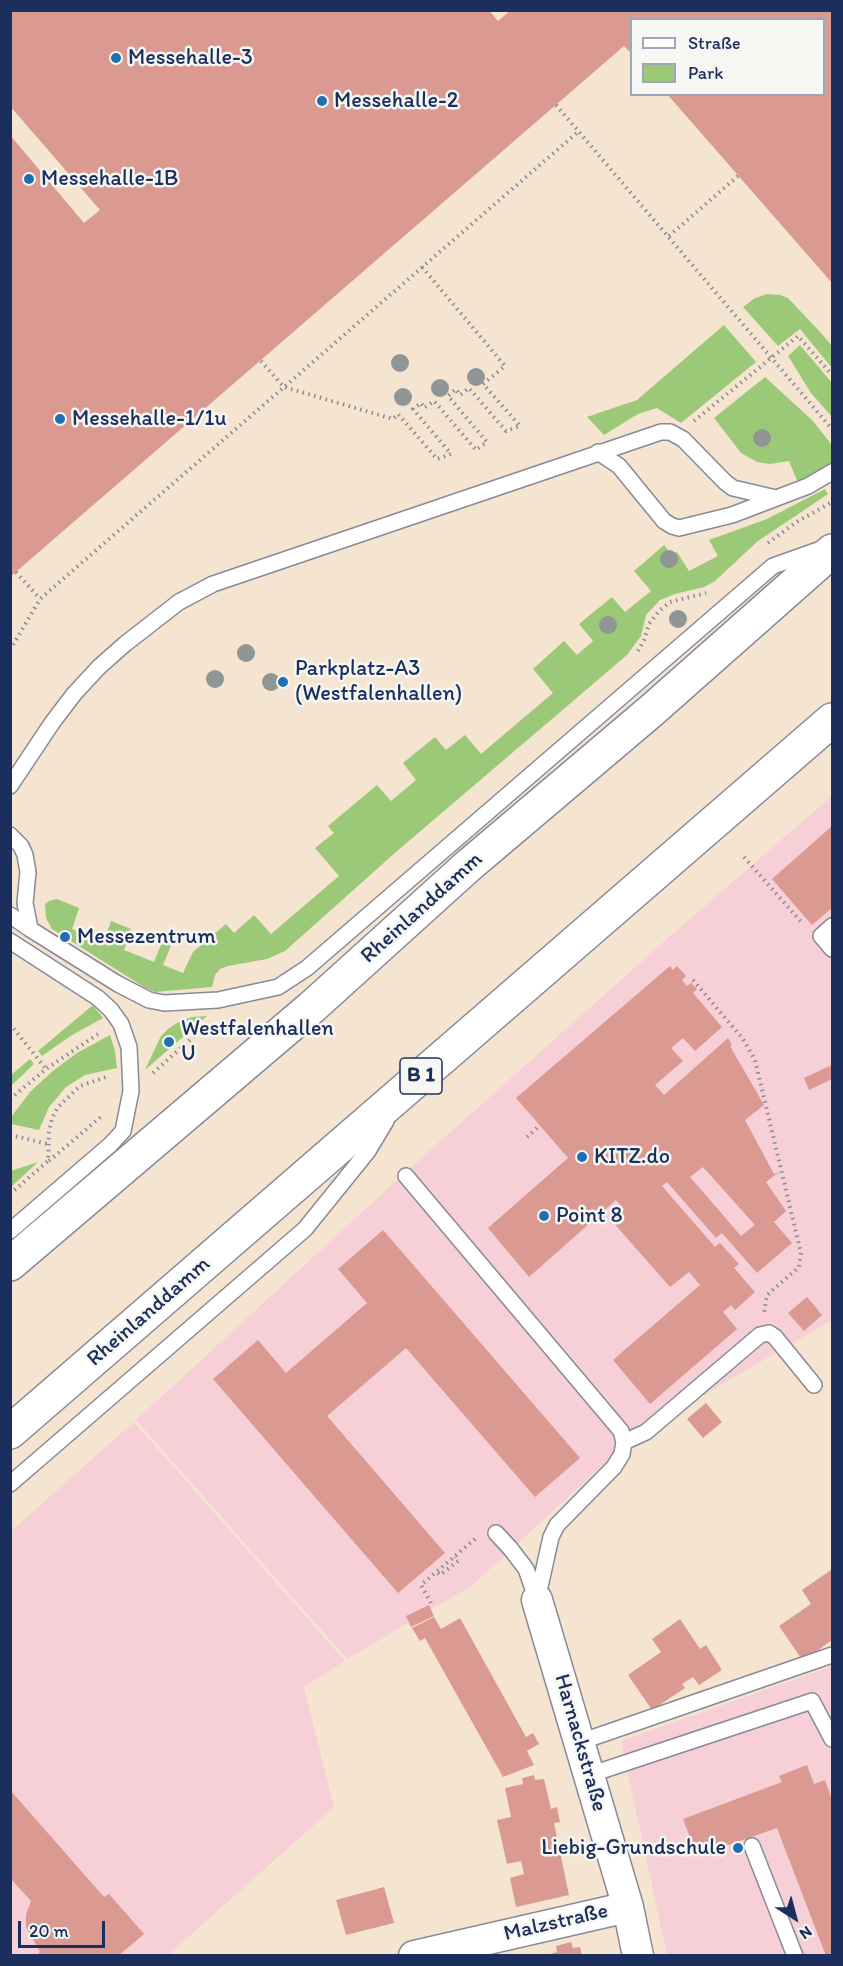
<!DOCTYPE html>
<html>
<head>
<meta charset="utf-8">
<style>
	body { margin:0 }
	#map { position:relative; width:843px; height:1966px; overflow:hidden; background:#f5e4d0; font-family:Itim,sans-serif }
	canvas { display:block }
	.frame { position:absolute; inset:0; border:12px solid #1b2f5e; pointer-events:none }
	.legend { position:absolute; left:630px; top:18px; width:195px; height:78px; box-sizing:border-box; background:#f6f6f2; border:2px solid #9ea6b7; margin:0; padding:8px 10px; list-style:none; font-size:18px; color:#1b2f5e }
	.legend li { display:flex; align-items:center; gap:12px; height:30px }
	.legend b { width:30px; border:2px solid #9ea6b7 }
	.north { position:absolute; left:765px; top:1888px; width:60px; height:60px; -webkit-text-stroke:4px #f6f6f2; paint-order:stroke; rotate:144deg; font-size:16px; font-weight:700; line-height:24px; text-align:center; color:#1b2f5e }
	.north::after { content:''; display:block; margin:auto; width:21px; height:27px; background:#1b2f5e; clip-path:polygon(50% 0,100% 100%,50% 72%,0 100%) }
	.scale { position:absolute; left:18px; top:1921px; width:87px; height:27px; box-sizing:border-box; border:3px solid #1b2f5e; border-top:0; padding-left:8px; font-size:18px; line-height:21px; white-space:nowrap; color:#1b2f5e; -webkit-text-stroke:4px #f6f6f2; paint-order:stroke }
</style>
</head>
<body>
<div id="map">
<canvas width="843" height="1966"></canvas>
<div class="frame"></div>
<ul class="legend">
<li><b style="height:8px;background:#fff"></b>Straße</li>
<li><b style="height:16px;background:#9bc977"></b>Park</li>
</ul>
<div class="north">N</div>
<div class="scale">20 m</div>
</div>
<script>
const g = document.querySelector('canvas').getContext('2d');
g.lineJoin = 'round';
function fill(path, color) { g.fillStyle = color; g.fill(path, 'evenodd'); }
const poly = rows => new Path2D(rows.map(r => 'M' + r).join(''));
function trace(path, color, width, dash) { g.strokeStyle = color; g.lineWidth = width; g.lineCap = dash ? 'butt' : 'round'; g.setLineDash(dash || []); g.stroke(path); }
function drawText(font, color, halo, rows, align = 'center') {
  g.font = font + ' Itim,sans-serif'; g.lineWidth = 5; g.setLineDash([]); g.textBaseline = 'middle'; g.strokeStyle = halo; g.fillStyle = color; for (const [text, x, y, turn = 0] of rows) {
    g.save(); g.translate(x, y); g.rotate((+turn || 0) * Math.PI / 180); g.textAlign = isNaN(turn) ? turn : align; if (halo) g.strokeText(text, 0, 0); g.fillText(text, 0, 0); g.restore();
  }
}
fill(poly([
	[832,796,832,1320,637,1434,471,1586,347,1659,136,1420,407,1171,668,938],
	[134,1422,345,1661,304,1687,334,1807,168,1955,11,1955,10,1532],
	[832,1666,832,1955,667,1955,621,1741]
]), '#f6cfd7');
fill(poly([
	[767,294,780,295,788,298,821,333,832,346,832,368,800,329,778,346,743,307,755,298],
	[724,325,756,362,681,423,657,408,638,414,604,435,587,417,637,400],
	[800,345,832,383,832,417,811,393,788,356],
	[765,377,812,420,832,445,832,464,798,483,789,461,770,464,757,462,741,453,714,418],
	[825,489,828,494,758,541,715,581,704,587,675,594,660,600,646,615,641,636,627,655,396,852,285,951,267,959,228,966,220,969,215,975,212,987,155,992,144,987,52,929,46,918,45,904,49,901,57,899,79,908,72,929,104,941,111,921,131,929,124,950,154,962,162,942,171,946,163,965,183,973,193,952,226,924,234,933,254,915,271,934,339,876,315,848,334,833,328,826,377,785,391,801,416,780,403,763,435,737,446,750,465,735,481,754,553,693,533,669,564,641,577,655,593,641,579,624,612,597,625,612,651,591,634,571,664,545,671,554,677,552,689,571,718,556,709,540,767,519],
	[93,1005,103,1018,72,1035,42,1056,38,1051],
	[207,1016,145,1070,161,1036,168,1029,180,1021,192,1017],
	[110,1035,115,1051,117,1068,85,1075,66,1087,49,1107,39,1130,11,1124,11,1117,31,1091,54,1070,77,1053],
	[30,1059,34,1064,11,1086,11,1075],
	[38,1162,11,1187,11,1171]
]), '#9bc977');
fill(poly([
	[10,10,489,10,498,21,511,10,832,10,832,283,667,94,824,94,824,20,632,20,632,54,624,46,10,577,10,135,84,223,100,210,10,106],
	[832,826,832,908,812,925,772,879],
	[670,966,673,970,677,966,686,976,682,980,687,986,691,983,697,989,693,993,722,1027,695,1051,683,1038,671,1048,683,1061,655,1085,664,1095,728,1038,732,1045,730,1046,764,1105,745,1120,774,1174,779,1172,766,1182,786,1211,774,1222,792,1243,757,1273,722,1233,716,1238,667,1182,662,1186,715,1247,720,1243,739,1264,734,1268,755,1292,735,1310,731,1305,723,1312,737,1329,650,1404,613,1360,700,1285,689,1272,670,1287,611,1220,624,1209,616,1200,529,1277,488,1228,568,1158,516,1098],
	[703,1167,755,1225,741,1236,690,1177],
	[832,1065,832,1079,809,1090,804,1078],
	[383,1230,580,1458,535,1497,406,1348,327,1416,445,1553,398,1593,213,1379,258,1340,286,1373,367,1303,338,1269],
	[807,1297,822,1315,804,1331,788,1313],
	[706,1403,722,1422,703,1438,687,1419],
	[831,1570,832,1640,803,1661,779,1626,811,1604,802,1590],
	[429,1605,434,1616,411,1627,406,1616],
	[434,1617,441,1629,460,1618,526,1737,533,1733,539,1744,527,1751,534,1765,503,1777,425,1638,420,1641,412,1628],
	[680,1619,700,1649,706,1645,722,1670,699,1685,693,1677,682,1684,685,1688,652,1710,628,1675,661,1652,652,1639],
	[807,1765,814,1784,825,1780,832,1800,832,1956,826,1956,777,1828,697,1856,683,1819,782,1782,779,1776],
	[534,1775,535,1780,544,1779,551,1809,557,1807,560,1822,554,1823,569,1895,516,1907,510,1878,524,1874,521,1861,507,1864,497,1820,511,1817,505,1788,523,1784,522,1778],
	[10,1790,104,1897,109,1894,144,1934,118,1956,36,1956,40,1952,26,1927,26,1915,31,1901,10,1878],
	[384,1887,394,1923,346,1935,336,1900],
	[571,1942,573,1948,580,1947,582,1956,543,1956,557,1952,556,1946]
]), '#db9a91');
const service = poly([
	[598,452,619,466,664,521,672,526,679,528,732,515,808,486,832,472],
	[10,786,52,723,74,694,99,667,125,644,179,602,213,584,661,432,670,432,683,439,725,482,733,488,776,498],
	[10,835,21,846,25,855,28,872,25,903,30,929,118,984,149,1000,164,1003,218,1000,278,987,307,968,773,566,818,550],
	[10,915,30,929],
	[832,926,821,936,832,949],
	[10,941,98,998,111,1010,121,1024,129,1047,131,1091,123,1131,110,1145,10,1231],
	[406,1176,621,1431,624,1442,622,1454,614,1467,557,1525,551,1537,537,1600],
	[624,1442,646,1432,760,1335,769,1333,775,1337,814,1385],
	[10,1484,305,1229,368,1151,386,1121],
	[496,1533,510,1548,526,1569,537,1600],
	[580,1742,832,1655],
	[589,1775,812,1701,832,1739],
	[752,1846,795,1956]
]);
const minor = poly([
	[537,1600,628,1907,638,1956],
	[414,1956,628,1907]
]);
const primary = poly([
	[10,1264,312,1007,468,866,651,711,832,551],
	[10,1432,832,720]
]);
trace(service, '#888a97', 18);
trace(minor, '#888a97', 33);
trace(primary, '#888a97', 36);
trace(poly([
	[556,105,832,429],
	[669,236,738,176],
	[261,361,284,387,393,419,398,414,437,459,451,454,413,409,421,403,424,408,434,401,476,450,487,442,448,396,456,389,460,395,469,388,506,431,520,426,483,384,505,366,422,267],
	[694,421,798,336,832,375],
	[768,543,795,523,832,502],
	[16,572,40,599],
	[10,650,40,599,579,131],
	[638,651,644,640,649,624,659,611,670,602,706,593],
	[744,857,803,924],
	[693,980,743,1039,755,1060,801,1253,799,1267,767,1295,764,1313],
	[10,1024,46,1069],
	[153,1073,210,1022],
	[10,1099,46,1069,101,1032],
	[10,1135,48,1144],
	[527,1137,540,1125],
	[49,1161,103,1115],
	[10,1194,48,1161,49,1132,52,1118,58,1107,80,1086,109,1076],
	[438,1573,440,1575,458,1561,455,1557],
	[431,1603,421,1585,476,1538]
]), '#888a97', 4, [1.5, 4.5]);
trace(service, '#fff', 15);
trace(minor, '#fff', 30);
trace(primary, '#fff', 33);
g.fillStyle = '#8f9695';
for (const [x, y] of [
	[400,363],
	[476,377],
	[440,388],
	[403,397],
	[762,438],
	[669,559],
	[678,619],
	[608,625],
	[246,653],
	[215,679],
	[271,682]
]) { g.beginPath(); g.arc(x, y, 9, 0, 2 * Math.PI); g.fill(); }
for (const [x, y, r, color] of [
	[116,58,6,"#1f6fb2"],
	[322,101,6,"#1f6fb2"],
	[29,179,6,"#1f6fb2"],
	[60,419,6,"#1f6fb2"],
	[283,682,6,"#1f6fb2"],
	[65,937,6,"#1f6fb2"],
	[169,1042,6,"#1f6fb2"],
	[582,1157,6,"#1f6fb2"],
	[544,1216,6,"#1f6fb2"],
	[738,1848,6,"#1f6fb2"]
]) { const dot = new Path2D(); dot.arc(x, y, r, 0, 2 * Math.PI); g.fillStyle = color; g.fill(dot); trace(dot, '#f6f6f2', 2); }
for (const [x, y, w] of [
	[421,1076,42]
]) { const box = new Path2D(); box.roundRect(x - w / 2, y - 18, w, 36, 4.5); g.fillStyle = '#f6f6f2'; g.fill(box); trace(box, '#1b2f5e', 1.5); }
drawText('bold 21px', '#1b2f5e', null, [
	["B 1",421,1076]
]);
drawText('22px', '#1b2f5e', '#f6f6f2', [
	["Messehalle-3",128,58],
	["Messehalle-2",334,101],
	["Messehalle-1B",41,179],
	["Messehalle-1/1u",72,419],
	["Parkplatz-A3",295,669],
	["(Westfalenhallen)",295,694],
	["Messezentrum",77,937],
	["Westfalenhallen",181,1029],
	["U",181,1054],
	["KITZ.do",594,1157],
	["Point 8",556,1216],
	["Liebig-Grundschule",726,1848,"right"]
], 'left');
drawText('22px', '#1b2f5e', '#f6f6f2', [
	["Rheinlanddamm",422,908,-42],
	["Rheinlanddamm",149,1312,-41],
	["Harnackstraße",580,1743,74],
	["Malzstraße",556,1923,-13]
]);
</script>
</body>
</html>
